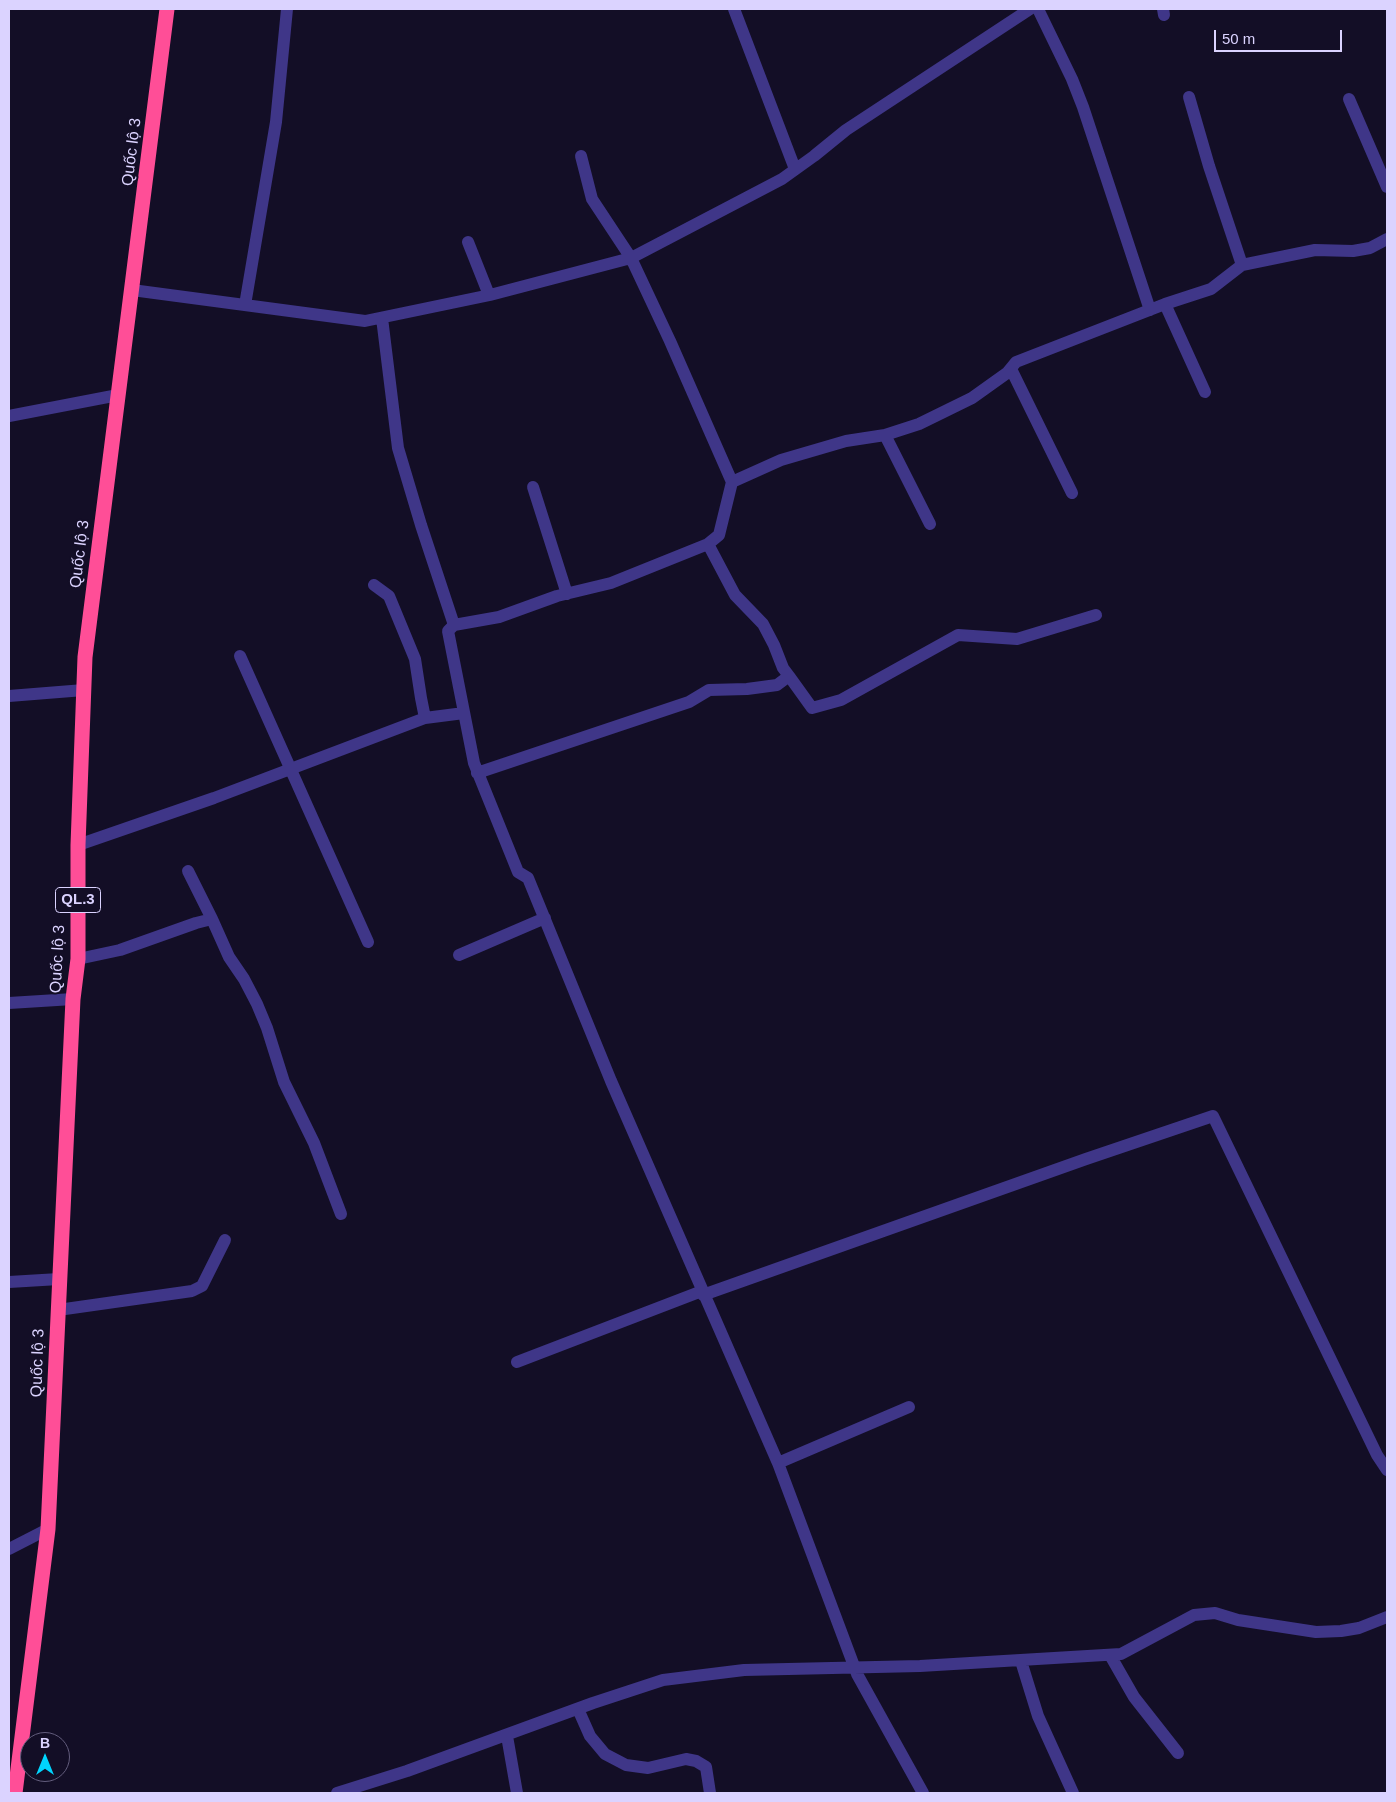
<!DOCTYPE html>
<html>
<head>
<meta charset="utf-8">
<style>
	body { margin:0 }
	#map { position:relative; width:1396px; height:1802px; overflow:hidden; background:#130e26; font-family:Helvetica,sans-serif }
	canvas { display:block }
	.frame { position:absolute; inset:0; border:10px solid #dbd3ff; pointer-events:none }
	.north { position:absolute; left:20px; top:1732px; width:50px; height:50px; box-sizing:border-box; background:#130e26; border:1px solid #635d7d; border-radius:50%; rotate:0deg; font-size:14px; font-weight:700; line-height:20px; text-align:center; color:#dbd3ff }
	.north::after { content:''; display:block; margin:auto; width:18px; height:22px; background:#00d4fe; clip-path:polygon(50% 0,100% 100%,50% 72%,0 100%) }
	.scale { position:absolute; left:1214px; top:30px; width:128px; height:22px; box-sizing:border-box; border:2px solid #dbd3ff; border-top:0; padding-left:6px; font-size:15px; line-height:18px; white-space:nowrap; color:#dbd3ff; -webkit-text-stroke:4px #130e26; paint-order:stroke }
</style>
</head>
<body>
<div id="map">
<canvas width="1396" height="1802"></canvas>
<div class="frame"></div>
<div class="north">B</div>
<div class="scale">50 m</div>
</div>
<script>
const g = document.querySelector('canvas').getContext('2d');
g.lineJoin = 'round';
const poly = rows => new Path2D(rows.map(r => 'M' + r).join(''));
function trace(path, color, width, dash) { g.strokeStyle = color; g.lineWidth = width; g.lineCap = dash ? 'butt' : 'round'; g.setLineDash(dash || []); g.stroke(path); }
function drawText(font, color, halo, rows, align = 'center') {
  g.font = font + ' Helvetica,sans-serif'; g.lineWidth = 4; g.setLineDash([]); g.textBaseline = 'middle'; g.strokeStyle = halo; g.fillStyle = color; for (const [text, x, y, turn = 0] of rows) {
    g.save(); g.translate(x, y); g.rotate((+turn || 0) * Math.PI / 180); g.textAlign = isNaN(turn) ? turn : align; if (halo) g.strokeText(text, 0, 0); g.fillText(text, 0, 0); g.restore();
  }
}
trace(poly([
	[734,9,795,169],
	[1038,9,1072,79,1083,107,1150,310],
	[1163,9,1164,15],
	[1189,97,1209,166,1242,265],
	[1349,99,1387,187],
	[581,156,592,199,631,258,670,341,732,482,719,535,708,544,611,583,557,596,499,617,454,625,448,631,474,763,518,872,528,878,611,1081,778,1463,857,1674,923,1793],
	[468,242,489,295],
	[132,290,365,321,490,295,631,258,782,179,814,156,846,130,1030,9],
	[1165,304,1205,392],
	[245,305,276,122,287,9],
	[382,318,398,448,421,525,454,625],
	[1011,369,1072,493],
	[9,416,118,395],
	[885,435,930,524],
	[732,482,781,460,846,441,885,435,919,424,972,398,1007,373,1016,362,1165,304,1211,289,1242,265,1315,250,1353,251,1370,248,1387,239],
	[533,487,567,594],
	[240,656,368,942],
	[789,676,812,708,841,700,958,635,1017,639,1096,615],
	[9,696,84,690],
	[425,718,464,713],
	[477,773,689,702,709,690,747,689,777,685,789,676,783,668,774,645,763,624,735,595,708,544],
	[78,845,214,798,425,718,421,698,415,659,389,596,374,585],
	[188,871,212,919],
	[459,955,545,918],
	[78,959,120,950,196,923,212,919,229,957,244,979,257,1004,267,1028,284,1082,314,1143,341,1214],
	[9,1003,73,999],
	[9,1282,59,1279],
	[703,1295,1086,1159,1213,1116,1377,1455,1387,1470],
	[58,1310,192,1291,202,1286,225,1240],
	[517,1362,702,1291],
	[778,1463,909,1407],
	[9,1549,48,1529],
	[1110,1655,1134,1697,1178,1753],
	[1021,1661,1038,1716,1073,1793],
	[578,1709,590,1736,605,1754,626,1765,648,1768,686,1759,696,1761,706,1767,710,1793],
	[507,1736,517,1793],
	[337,1793,407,1771,593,1703,663,1680,744,1670,920,1666,1121,1654,1194,1615,1215,1613,1238,1620,1316,1632,1341,1631,1359,1628,1387,1617]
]), '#3f3688', 12);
trace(poly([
	[15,1793,48,1529,73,999,78,959,78,845,85,657,167,9]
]), '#ff4e97', 15);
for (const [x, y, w] of [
	[78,900,45]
]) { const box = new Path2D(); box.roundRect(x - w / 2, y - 12.5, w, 25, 4); g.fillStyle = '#130e26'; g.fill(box); trace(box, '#dbd3ff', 1); }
drawText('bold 15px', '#dbd3ff', null, [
	["QL.3",78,900]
]);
drawText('16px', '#dbd3ff', '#130e26', [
	["Quốc lộ 3",132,152,-83],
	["Quốc lộ 3",80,554,-83],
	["Quốc lộ 3",58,959,-87],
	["Quốc lộ 3",38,1363,-88]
]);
</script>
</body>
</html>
